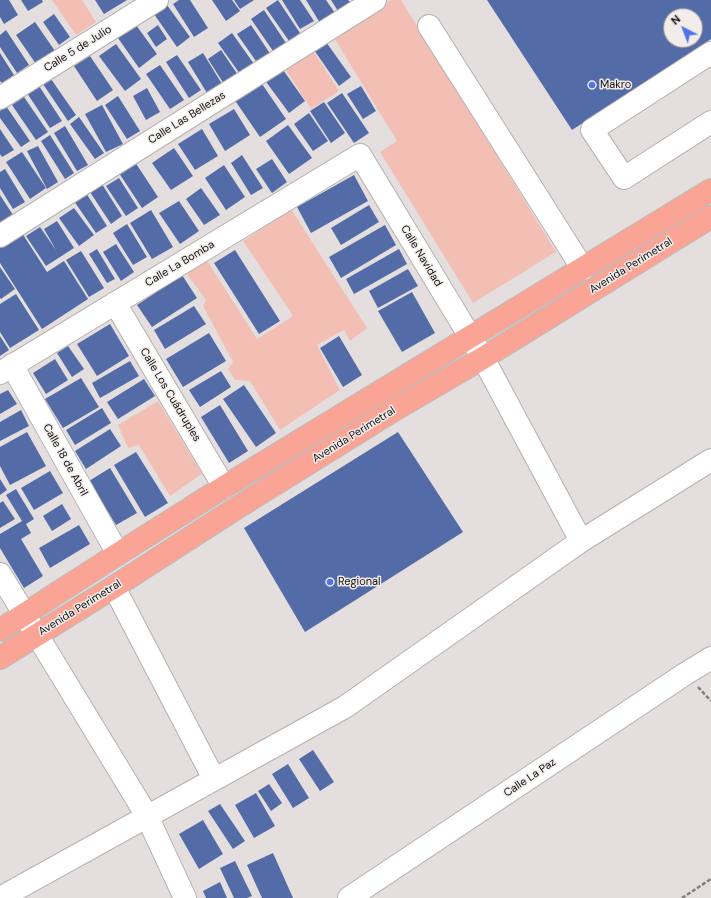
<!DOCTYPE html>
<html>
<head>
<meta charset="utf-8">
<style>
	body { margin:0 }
	#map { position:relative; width:711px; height:898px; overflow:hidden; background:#e4dfde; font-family:"DM Sans",sans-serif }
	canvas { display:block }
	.north { position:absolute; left:663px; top:8px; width:40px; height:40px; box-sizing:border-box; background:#f2eceb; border:1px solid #989493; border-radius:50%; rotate:318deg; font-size:11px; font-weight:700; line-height:16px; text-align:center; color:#121010 }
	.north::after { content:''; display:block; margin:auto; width:14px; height:18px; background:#4d74e8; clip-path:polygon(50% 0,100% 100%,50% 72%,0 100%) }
</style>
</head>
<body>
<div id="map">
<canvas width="711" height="898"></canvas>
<div class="north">N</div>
</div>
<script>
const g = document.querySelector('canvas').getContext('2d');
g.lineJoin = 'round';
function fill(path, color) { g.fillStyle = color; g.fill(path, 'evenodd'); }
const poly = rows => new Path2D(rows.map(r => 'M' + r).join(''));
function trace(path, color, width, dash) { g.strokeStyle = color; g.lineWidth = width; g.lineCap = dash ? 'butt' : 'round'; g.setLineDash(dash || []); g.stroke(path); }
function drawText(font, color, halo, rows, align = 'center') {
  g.font = font + ' "DM Sans",sans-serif'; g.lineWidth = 3; g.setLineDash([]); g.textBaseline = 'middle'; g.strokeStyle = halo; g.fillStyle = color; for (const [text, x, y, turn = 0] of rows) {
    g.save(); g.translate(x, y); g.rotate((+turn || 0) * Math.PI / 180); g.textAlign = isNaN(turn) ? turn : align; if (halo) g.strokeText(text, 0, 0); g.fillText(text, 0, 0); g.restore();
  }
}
fill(poly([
	[52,0,82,0,96,22,76,35],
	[391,0,401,0,556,252,473,303,380,152,397,141,333,36],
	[312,49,339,91,311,109,284,67],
	[291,209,367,328,350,341,344,330,317,345,340,390,280,430,250,381,235,380,228,369,233,362,203,306,206,300,186,273,206,259,257,339,293,316,243,241],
	[158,401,202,474,170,496,139,445,128,448,118,425]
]), '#f3bfb4');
fill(poly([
	[0,0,9,0,18,15,4,24,0,17],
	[21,0,42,0,43,2,28,11],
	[95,0,127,0,104,14],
	[179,0,190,0,208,28,194,37,173,4],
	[212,0,232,0,240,11,226,21],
	[234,0,254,0,240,9],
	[278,0,300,33,289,41,266,8],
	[282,0,300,0,314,21,300,29],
	[306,0,326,0,335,13,320,23],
	[331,0,348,0,350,2,338,11],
	[487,0,711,0,711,39,572,130],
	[671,16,695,16,695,40,671,40],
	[167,5,190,37,177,47,154,14],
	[264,10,286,43,273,51,251,19],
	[54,14,70,37,59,45,43,22],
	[35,22,55,51,36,64,16,35],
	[136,25,157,54,139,68,118,38],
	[158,25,167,39,156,47,147,33],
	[251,25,271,55,258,64,237,34],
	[6,30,29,65,17,73,0,47,0,35],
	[232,33,254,64,240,74,218,43],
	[326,42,351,77,339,86,314,50],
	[116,44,141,79,125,91,99,56],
	[221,50,238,75,224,84,208,59],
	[0,53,14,75,2,83,0,81],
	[203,53,222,84,207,93,188,62],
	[177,55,201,90,189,98,166,62],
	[90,56,113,90,97,101,74,66],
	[160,65,184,100,170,109,146,74],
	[281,67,305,101,289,113,264,79],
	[51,79,76,115,68,121,43,84],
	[260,81,286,119,260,137,234,99],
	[39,86,62,121,50,128,27,93],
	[361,86,376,111,363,119,347,94],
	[147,88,160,112,146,120,133,96],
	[342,93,369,133,354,143,327,103],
	[118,96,140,131,127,139,105,105],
	[24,97,48,132,36,140,12,105],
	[324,102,345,133,331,143,310,111],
	[102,105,123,144,106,152,85,114],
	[6,106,30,141,21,147,0,118,0,111],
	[234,109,250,135,225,151,209,124],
	[309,113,328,141,313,151,294,124],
	[79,117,104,153,95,159,70,124],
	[288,125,312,158,289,174,266,141],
	[65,126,88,165,77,171,54,133],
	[0,129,14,150,2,157,0,154],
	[202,129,218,156,195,170,178,144],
	[50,135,74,173,65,179,41,141],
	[38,146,58,182,47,189,27,151],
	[174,148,193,176,171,190,152,163],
	[22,152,46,188,30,199,6,162],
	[242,155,263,188,251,195,231,163],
	[272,159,287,182,272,193,256,169],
	[135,162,158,197,142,208,119,173],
	[224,165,245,197,226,210,205,178],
	[5,169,25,202,13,209,0,188,0,172],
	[354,175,368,201,311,233,297,207],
	[119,178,138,208,126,216,106,186],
	[102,184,122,216,111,224,90,192],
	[201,188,220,215,204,225,186,199],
	[86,193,107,226,96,233,74,201],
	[0,195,13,215,0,223],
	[179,201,199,231,180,244,159,213],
	[369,205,379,222,341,245,331,228],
	[74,208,94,235,79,246,59,218],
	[151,210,173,247,152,259,130,223],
	[57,221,74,248,46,266,26,236,40,227,56,250,44,229],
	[127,224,147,257,133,265,113,233],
	[385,225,396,245,341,278,329,257],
	[22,233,47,272,64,261,88,299,42,329,0,263,0,247],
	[116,244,134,272,121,281,103,252],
	[97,249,115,279,107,283,89,254],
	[399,249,407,264,354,294,346,279],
	[235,250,280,321,259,334,214,263],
	[81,251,104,288,89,297,66,260],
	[0,267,15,289,1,299,0,298],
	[408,269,418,286,378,308,369,291],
	[182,275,197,298,152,327,137,305],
	[412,292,435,333,402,352,378,311],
	[16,294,39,330,10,348,0,332,0,304],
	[194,306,206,324,165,349,154,330],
	[110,324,129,356,97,376,77,344],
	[209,333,226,361,183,387,166,359],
	[0,336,9,350,0,356],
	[339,336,362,375,343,387,320,348],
	[68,346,84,369,72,377,57,353],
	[55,359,68,380,46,394,33,373],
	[130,361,139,376,100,398,92,383],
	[221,371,231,387,200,407,189,390],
	[81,378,99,407,63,428,45,399],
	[144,379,155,396,118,419,107,402],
	[244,385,276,433,256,447,223,399],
	[8,390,17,404,0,414,0,394],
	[220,405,248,451,229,463,201,417],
	[102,408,111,423,75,445,66,430],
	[21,410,29,426,0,441,0,422],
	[110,429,121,446,86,469,75,451],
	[27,432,46,466,10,485,0,466,0,447],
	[398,432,463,532,305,632,244,528],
	[136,452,168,503,145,517,114,465],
	[110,468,137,513,116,525,89,481],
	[50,471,63,493,34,510,21,488],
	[0,479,7,490,0,495],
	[16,489,34,519,26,524,31,533,21,539,43,576,24,588,0,548,0,534,22,521,6,495],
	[3,501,15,519,0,528,0,503],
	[62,504,71,519,52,531,43,516],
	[79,525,90,544,50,568,39,548],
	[313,750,334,782,320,791,299,759],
	[288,764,309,798,293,808,272,774],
	[269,784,282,803,271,811,258,791],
	[256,793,275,826,254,838,235,805],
	[220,804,245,841,233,849,208,811],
	[203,820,223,854,199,869,179,834],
	[273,853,293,898,262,898,247,865],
	[235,861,252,896,247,898,234,898,220,868],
	[220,882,227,898,206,898,203,891]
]), '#536ba6');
const minor = poly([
	[429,26,583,269],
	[711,53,592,130,624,178,711,122],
	[0,98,157,0],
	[0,236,375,0],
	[115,303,224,487],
	[12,365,118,554],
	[0,373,360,155,483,358,581,541],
	[0,574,147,816,185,898],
	[114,587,214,779],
	[0,898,345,707,581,541,711,460],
	[349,898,685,674,711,658]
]);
const major = poly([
	[0,630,118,554,224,487,711,190],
	[0,658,114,587,235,509,389,413,483,358,711,217]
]);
trace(minor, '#b5b0af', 24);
trace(major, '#bdbcbc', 24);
trace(poly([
	[698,687,711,701],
	[682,898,711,879]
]), '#827f7e', 2.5, [4, 2]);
trace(minor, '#fff', 22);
trace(major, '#faa495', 22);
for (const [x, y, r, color] of [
	[592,85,4,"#4d74e8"],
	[330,582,4,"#4d74e8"]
]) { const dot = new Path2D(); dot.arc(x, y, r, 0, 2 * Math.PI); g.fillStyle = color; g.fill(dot); trace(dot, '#f2eceb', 1.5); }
drawText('11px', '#121010', '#f2eceb', [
	["Calle 5 de Julio",78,49,-32],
	["Calle Las Bellezas",187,118,-32],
	["Calle Navidad",421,256,59],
	["Calle La Bomba",180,264,-31],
	["Avenida Perimetral",631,266,-32],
	["Calle Los Cuádruples",170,395,59],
	["Avenida Perimetral",354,435,-32],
	["Calle 18 de Abril",65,460,61],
	["Avenida Perimetral",80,608,-32],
	["Calle La Paz",530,778,-34]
]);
drawText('11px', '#121010', '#f2eceb', [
	["Makro",600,85],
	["Regional",338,582]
], 'left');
</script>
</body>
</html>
